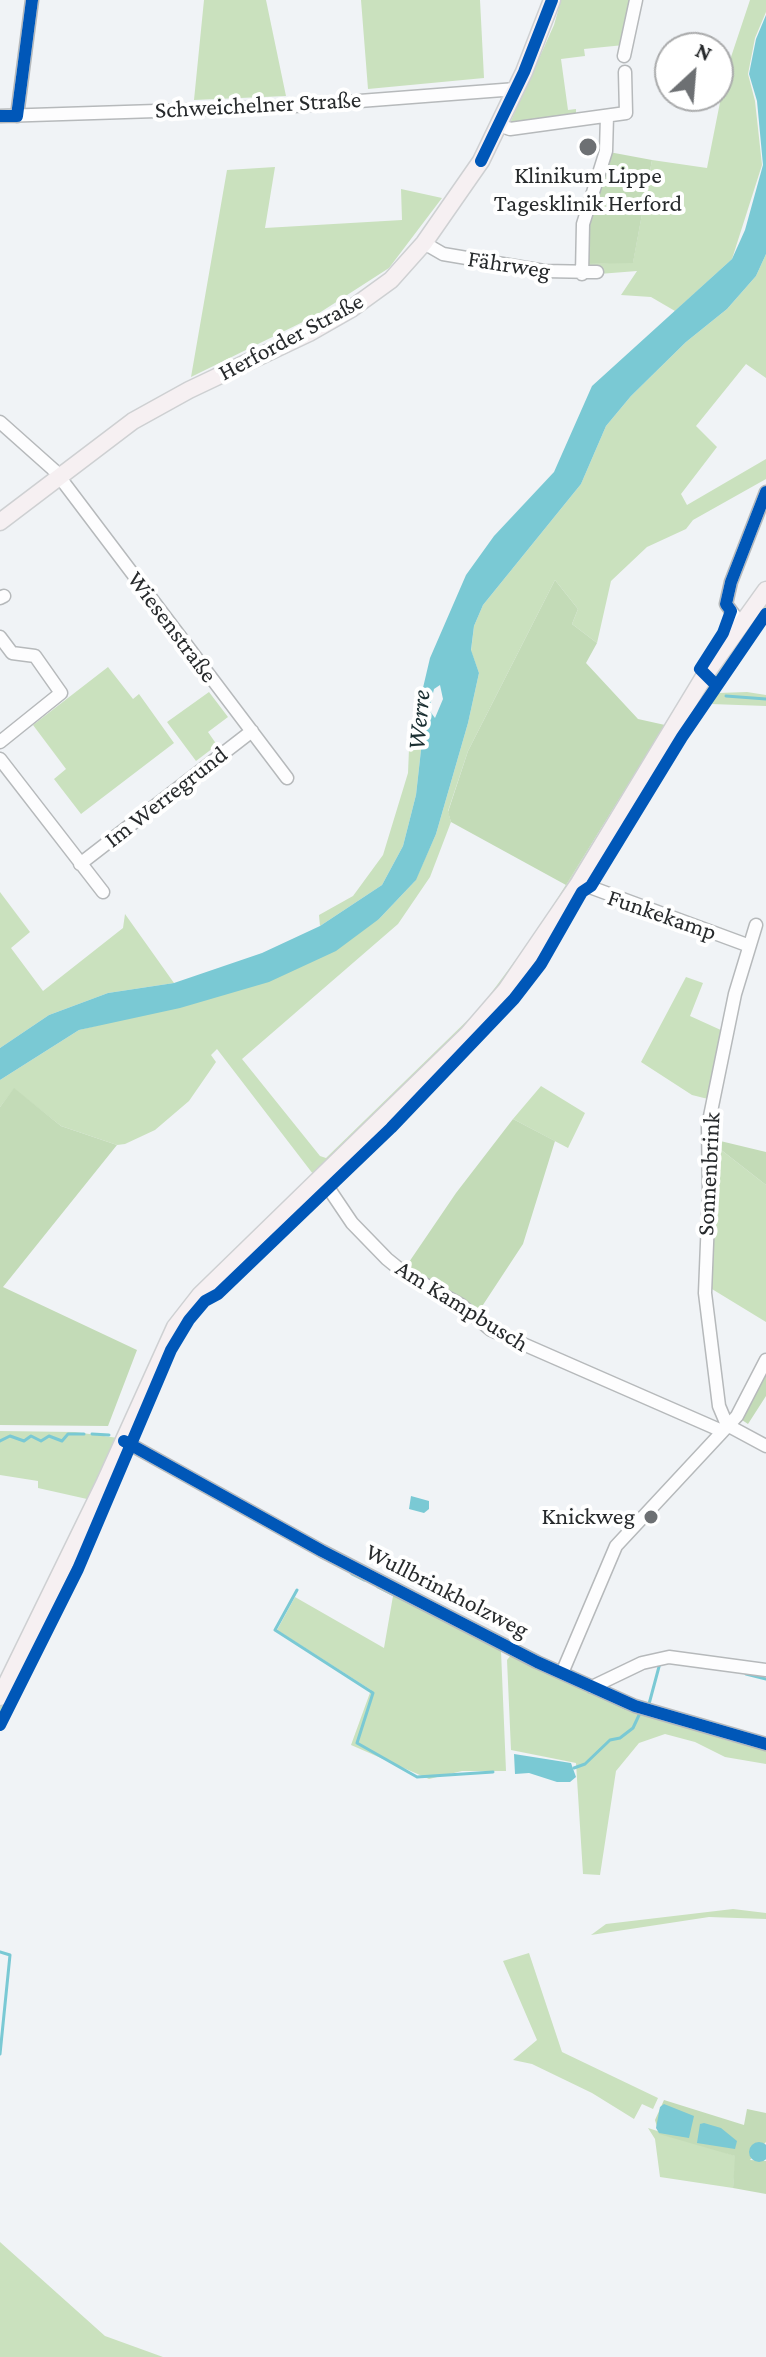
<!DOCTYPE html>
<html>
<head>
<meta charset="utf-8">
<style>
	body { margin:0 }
	#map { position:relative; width:766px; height:2357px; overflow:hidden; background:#f0f3f6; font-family:"Crimson Pro",serif }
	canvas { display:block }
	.north { position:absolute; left:654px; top:32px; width:80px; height:80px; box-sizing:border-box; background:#fff; border:2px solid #a9aaab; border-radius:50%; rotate:26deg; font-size:22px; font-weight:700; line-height:32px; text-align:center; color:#272a2c }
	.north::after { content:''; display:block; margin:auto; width:28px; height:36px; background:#6d7073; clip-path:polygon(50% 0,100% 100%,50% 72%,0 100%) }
</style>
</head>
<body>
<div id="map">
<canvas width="766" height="2357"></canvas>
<div class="north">N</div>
</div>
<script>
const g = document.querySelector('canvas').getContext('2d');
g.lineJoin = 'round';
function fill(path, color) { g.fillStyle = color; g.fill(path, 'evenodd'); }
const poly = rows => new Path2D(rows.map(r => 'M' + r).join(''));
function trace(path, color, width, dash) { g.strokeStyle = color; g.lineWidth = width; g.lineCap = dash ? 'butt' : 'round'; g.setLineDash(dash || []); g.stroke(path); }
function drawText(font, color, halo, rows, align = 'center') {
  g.font = font + ' "Crimson Pro",serif'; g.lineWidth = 8; g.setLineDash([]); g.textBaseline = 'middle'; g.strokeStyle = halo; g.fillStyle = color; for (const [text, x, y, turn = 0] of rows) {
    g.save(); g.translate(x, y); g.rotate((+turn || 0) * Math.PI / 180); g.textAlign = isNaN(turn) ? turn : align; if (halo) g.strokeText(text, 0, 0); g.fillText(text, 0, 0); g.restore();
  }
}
fill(poly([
	[204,0,266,0,286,96,194,100],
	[361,0,480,0,484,78,368,89],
	[561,0,632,0,624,45,584,49,585,56,561,59,568,110,576,109,576,117,509,125,554,25],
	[750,0,766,0,766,12,755,38,748,74,755,101,762,165,732,259,675,311,651,297,621,295,637,271,599,274,587,264,633,262,652,160,707,168,726,72],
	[275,167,265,228,402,220,401,189,442,198,389,268,313,317,191,377,227,170],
	[766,254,766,378,746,364,696,426,717,447,681,494,687,505,766,459,766,479,693,520,686,529,647,547,611,581,597,643,572,624,578,609,555,580,468,751,448,811,451,822,430,877,398,924,242,1059,320,1156,326,1158,480,1008,537,931,699,672,571,887,492,1001,313,1174,217,1049,211,1055,216,1062,189,1101,155,1130,125,1144,117,1145,61,1126,14,1089,0,1107,0,1080,79,1030,119,1020,379,919,415,881,436,834,468,723,479,673,471,651,474,626,483,605,581,484,606,426,631,396,686,342,727,309,756,276],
	[766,598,766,611,717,681,714,680,712,678],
	[108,667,133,699,139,694,174,743,81,814,54,779,66,769,33,725],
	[710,682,712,687,589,885,586,879],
	[209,692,228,717,208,732,217,745,196,761,167,722],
	[747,692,766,695,766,706,711,704,718,693],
	[419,723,421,750,416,795,403,846,382,885,320,926,319,915,353,896,383,855,408,773,410,725],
	[0,892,30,932,11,948,43,991,123,928,125,914,174,983,108,993,49,1015,0,1048],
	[580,892,540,962,478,1037,476,1031],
	[686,977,703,983,690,1016,723,1031,708,1099,692,1095,641,1062],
	[469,1041,473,1043,330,1183,330,1179],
	[541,1086,585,1113,568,1148,513,1119],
	[711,1142,766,1185,766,1322,707,1286],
	[321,1188,323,1190,211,1296,209,1293],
	[0,1431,75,1432,118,1438,87,1499,38,1488,38,1481,0,1475],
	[77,1560,78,1564,0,1721,0,1707,73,1561],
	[393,1596,501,1651,506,1771,462,1771,429,1779,351,1745,371,1690,277,1630,295,1597,384,1648],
	[511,1655,611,1703,729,1741,766,1749,766,1764,725,1757,695,1742,665,1734,639,1743,616,1771,600,1875,583,1874,576,1763,511,1750,507,1660],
	[733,1909,766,1913,766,1919,709,1917,591,1935,606,1924],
	[529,1953,562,2052,658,2098,653,2109,642,2104,634,2119,592,2093,532,2064,513,2060,537,2040,503,1961],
	[648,2128,736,2156,733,2188,660,2177,655,2139],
	[0,2242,105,2336,163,2357,0,2357]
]), '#cae1be');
fill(poly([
	[609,152,652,160,633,263,587,264,587,225],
	[555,580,578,609,572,624,597,643,586,663,638,719,665,725,566,885,451,822,448,812,468,751],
	[14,1088,61,1126,117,1145,3,1287,137,1350,108,1426,0,1425,0,1107],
	[513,1119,555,1141,523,1244,477,1314,405,1268,456,1193],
	[712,1139,766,1152,766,1185,711,1142],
	[766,1371,766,1396,748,1424,739,1418],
	[664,2100,744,2125,747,2109,766,2113,766,2142,750,2160,766,2161,766,2194,733,2188,735,2156,659,2134,655,2120]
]), '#c3dbb7');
fill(poly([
	[766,15,766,254,756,276,727,309,686,342,631,396,606,426,581,484,483,605,474,626,471,650,479,673,468,723,436,834,416,880,379,919,336,951,269,982,180,1008,79,1030,0,1080,0,1048,49,1015,108,993,174,983,262,953,320,926,382,885,403,846,416,795,421,750,418,709,430,658,466,575,494,536,554,472,592,386,732,259,745,230,763,165,757,101,749,74,756,39],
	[440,685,443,699,435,718,429,710,434,689],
	[411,1496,429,1501,429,1509,424,1513,409,1509],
	[514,1754,571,1763,576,1777,570,1782,557,1782,529,1773,515,1774],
	[664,2104,694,2116,689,2138,659,2133,656,2128,660,2107],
	[704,2123,721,2128,737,2141,735,2149,697,2143,700,2124],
	'749 2152a10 10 0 1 1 20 0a10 10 0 1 1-20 0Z'
]), '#7ac9d4');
trace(poly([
	[726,696,766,699],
	[92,1434,109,1435],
	[0,1441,10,1436,24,1441,31,1436,41,1441,49,1436,62,1441,68,1434,84,1434],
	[352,1574,364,1580],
	[378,1587,457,1627],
	[297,1590,275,1630,373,1693,357,1743,417,1777,493,1772],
	[746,1674,766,1679],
	[599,1696,625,1708],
	[649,1704,660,1663],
	[574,1768,585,1764,610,1740,620,1738,633,1728,640,1713],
	[0,1952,10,1955,0,2054]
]), '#7ac9d4', 3);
const minor = poly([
	[624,56,636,0],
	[0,116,281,107,516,89],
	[17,116,32,0],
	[499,125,510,129,626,113,625,72],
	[424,243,443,254,544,271,597,272],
	[582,274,583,224,606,151,607,116],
	[0,422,55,471,287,778],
	[0,598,4,596],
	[740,623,726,604,731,582,766,492],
	[0,637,12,653,35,656,61,693,0,742],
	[0,759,103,892],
	[80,864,252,731],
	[579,883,747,945],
	[321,1177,352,1223,387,1259,403,1272,461,1305,491,1330,722,1431],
	[727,1425,719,1406,705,1293,709,1194,708,1126,735,994,756,925],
	[727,1425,766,1446],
	[124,1441,322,1551,537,1662,635,1706,766,1744],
	[562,1673,616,1546,737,1416,766,1360],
	[592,1687,642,1663,669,1657,766,1670]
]);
const major = poly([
	[0,522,133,421,189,390,309,333,351,309,391,280,424,243,481,161,524,72,552,0],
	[0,1697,104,1484,175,1327,200,1295,468,1034,506,990,579,883,705,675,766,590]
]);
trace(minor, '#b6b9bb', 15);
trace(major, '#ced0d2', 19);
trace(minor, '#fdfdfe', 12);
trace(major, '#f6f0f2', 16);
trace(poly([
	[0,116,17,116,32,0],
	[481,161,524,72,552,0],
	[716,685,700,669,723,633,731,611,726,604,731,582,766,492],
	[124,1441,322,1551,537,1662,635,1706,766,1744],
	[0,1725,78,1569,171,1350,189,1320,205,1301,218,1294,391,1128,514,999,541,964,582,892,591,886,682,737,766,614]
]), '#0057b8', 12);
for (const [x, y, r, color] of [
	[588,147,10,"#6d7073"],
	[651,1517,8,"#6d7073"]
]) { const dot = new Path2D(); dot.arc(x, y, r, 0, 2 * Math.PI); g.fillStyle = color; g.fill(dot); trace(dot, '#fff', 3); }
drawText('24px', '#272a2c', '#fff', [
	["Schweichelner Straße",258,105,-3],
	["Fährweg",509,265,9],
	["Herforder Straße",291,337,-28],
	["Wiesenstraße",172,627,53],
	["Im Werregrund",166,797,-38],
	["Funkekamp",662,915,19],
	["Sonnenbrink",709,1174,-87],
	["Am Kampbusch",462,1306,32],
	["Wullbrinkholzweg",447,1591,27]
]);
drawText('24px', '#272a2c', '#fff', [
	["Klinikum Lippe",588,176],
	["Tagesklinik Herford",588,204],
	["Knickweg",635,1517,"right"]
]);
drawText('italic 26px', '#1a2e31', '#fff', [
	["Werre",419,720,-85]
]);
</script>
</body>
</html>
